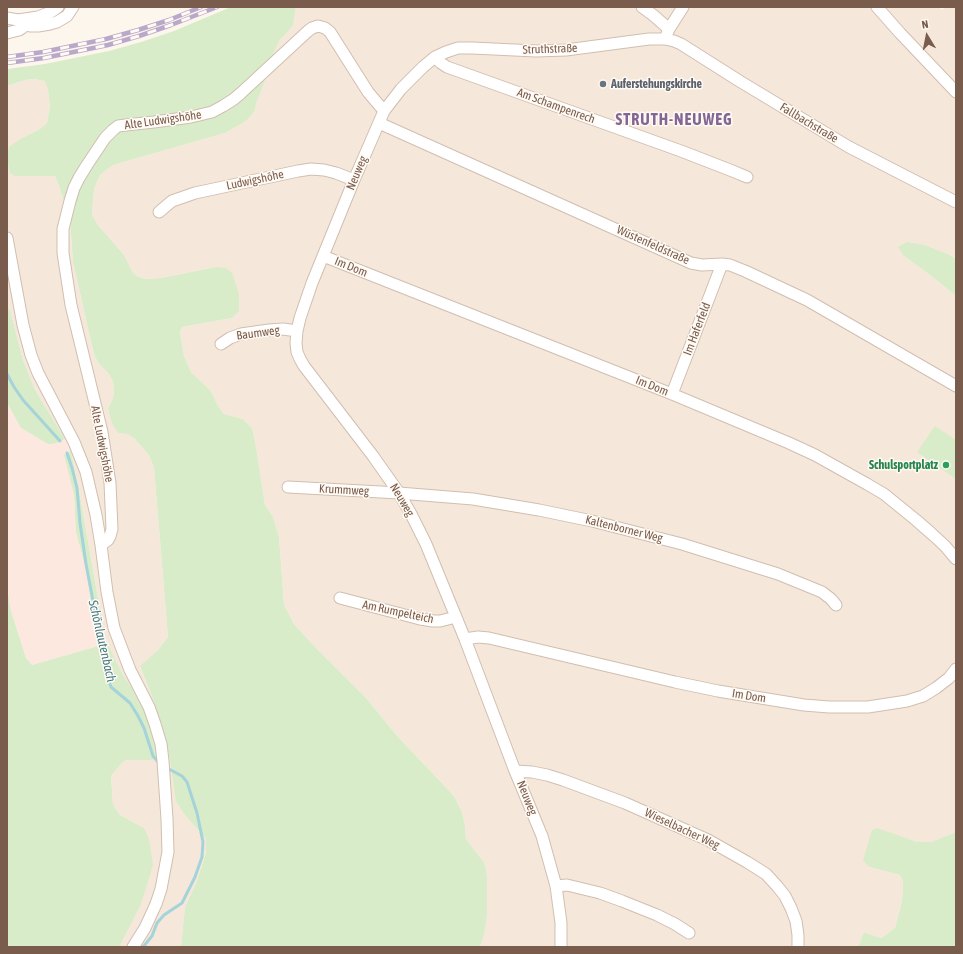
<!DOCTYPE html>
<html>
<head>
<meta charset="utf-8">
<style>
	body { margin:0 }
	#map { position:relative; width:963px; height:954px; overflow:hidden; background:#fdf6ec; font-family:"Asap Condensed",sans-serif }
	canvas { display:block }
	.frame { position:absolute; inset:0; border:8px solid #7a5c4d; pointer-events:none }
	.north { position:absolute; left:907px; top:16px; width:40px; height:40px; -webkit-text-stroke:3px #fffaf3; paint-order:stroke; rotate:350deg; font-size:11px; font-weight:700; line-height:16px; text-align:center; color:#7a5c4d }
	.north::after { content:''; display:block; margin:auto; width:14px; height:18px; background:#7a5c4d; clip-path:polygon(50% 0,100% 100%,50% 72%,0 100%) }
</style>
</head>
<body>
<div id="map">
<canvas width="963" height="954"></canvas>
<div class="frame"></div>
<div class="north">N</div>
</div>
<script>
const g = document.querySelector('canvas').getContext('2d');
g.lineJoin = 'round';
function fill(path, color) { g.fillStyle = color; g.fill(path, 'evenodd'); }
const poly = rows => new Path2D(rows.map(r => 'M' + r).join(''));
function trace(path, color, width, dash) { g.strokeStyle = color; g.lineWidth = width; g.lineCap = dash ? 'butt' : 'round'; g.setLineDash(dash || []); g.stroke(path); }
function drawText(font, color, halo, rows, align = 'center') {
  g.font = font + ' "Asap Condensed",sans-serif'; g.lineWidth = 3; g.setLineDash([]); g.textBaseline = 'middle'; g.strokeStyle = halo; g.fillStyle = color; for (const [text, x, y, turn = 0] of rows) {
    g.save(); g.translate(x, y); g.rotate((+turn || 0) * Math.PI / 180); g.textAlign = isNaN(turn) ? turn : align; if (halo) g.strokeText(text, 0, 0); g.fillText(text, 0, 0); g.restore();
  }
}
fill(poly([
	[296,7,938,7,942,10,946,7,956,7,956,259,948,254,904,256,930,275,956,296,956,832,931,842,917,842,898,836,869,867,900,875,903,880,902,901,895,928,881,938,864,932,858,947,480,947,484,935,487,879,486,869,483,861,466,839,465,826,462,812,454,796,398,737,367,699,313,645,294,624,284,605,279,537,273,517,265,505,255,441,252,428,243,419,224,414,218,406,211,391,191,372,184,356,180,332,182,327,232,318,216,267,161,278,145,279,137,276,133,273,124,255,98,225,92,215,94,189,100,175,113,165,225,133,246,121,254,112,257,101,263,86,273,54,280,40,293,26],
	[34,79,45,81,48,90,50,107,47,123,40,129,22,138,15,176,55,176,59,186,70,220,73,262,92,346,95,357,100,365,108,373,113,381,114,391,113,398,108,409,118,433,127,434,134,438,149,455,154,468,168,637,158,650,140,667,153,699,163,731,170,760,185,815,206,839,206,851,197,881,185,907,181,947,119,947,120,945,144,828,120,815,113,804,111,776,121,764,126,760,152,760,132,688,123,675,105,638,81,502,71,451,65,439,35,390,23,360,10,310,7,307,7,86,25,80]
]), '#f5e8da');
fill(poly([
	[7,403,21,428,48,444,51,444,65,439,71,451,64,455,74,495,75,504,75,514,76,532,85,566,92,608,92,614,98,646,32,665,26,658,11,611,7,588]
]), '#fde8e0');
fill(poly([
	[231,7,296,7,293,26,280,40,273,54,263,86,257,101,254,112,246,121,225,133,113,165,100,175,94,189,92,215,98,225,124,255,133,273,137,276,145,279,161,278,216,267,226,268,232,273,239,294,239,311,232,318,182,327,180,332,184,356,191,372,211,391,218,406,224,414,243,419,252,428,255,441,265,505,273,517,279,537,284,605,294,624,313,645,367,699,398,737,454,796,462,812,465,826,466,839,483,861,486,869,487,879,487,914,484,935,480,947,181,947,185,907,197,881,206,852,206,839,185,815,176,801,170,760,163,731,153,699,140,666,158,650,168,637,154,468,149,455,134,438,127,434,118,433,112,423,108,409,113,398,114,391,113,381,108,373,100,365,95,357,92,346,73,262,70,220,59,186,55,176,15,176,10,173,7,157,9,147,22,138,40,129,47,123,50,107,48,90,45,81,34,79,25,80,7,86,7,69,45,64,109,51,141,42,174,31],
	[907,242,924,245,948,254,956,259,956,296,930,275,904,256,898,247],
	[7,307,10,310,23,360,35,390,65,439,56,443,51,444,48,444,21,428,7,403],
	[935,426,956,440,956,479,917,452],
	[71,451,81,502,105,638,123,675,132,688,146,716,153,733,156,751,156,756,152,760,126,760,121,764,111,776,113,804,120,815,144,828,149,839,153,865,141,904,119,947,7,947,7,588,11,611,26,658,32,665,98,646,92,614,92,608,85,566,76,532,75,514,75,504,74,495,64,455],
	[877,828,917,842,931,842,956,832,956,947,858,947,864,932,881,938,895,928,902,901,903,881,900,875,869,867,863,860,872,830]
]), '#d8ecc9');
trace(poly([
	[7,374,14,387,23,400,60,441],
	[67,453,72,468,77,488,80,523,86,564,94,606,96,625,106,664,107,676,111,687,130,703,138,716,144,728,153,756,159,763],
	[143,947,152,936,157,923,164,915,182,903,195,877,202,857,203,842,197,813,187,782,182,776,165,767]
]), '#a5d3da', 3);
const minor = poly([
	[642,7,653,15,669,29],
	[877,7,900,33,956,92],
	[7,18,18,20,38,17,51,12,58,7],
	[18,20,25,25,31,26,38,26,50,24,57,22,67,16,73,7],
	[7,33,19,30,22,28,25,25],
	[665,39,669,29,683,7],
	[435,57,441,63,447,67,681,151,730,170,747,177],
	[379,123,691,263,702,265,722,264,730,265,745,271,807,300,956,386],
	[159,212,172,201,195,193,298,171,311,169,324,170,336,173,354,180],
	[7,238,23,325,31,355,38,373,74,442,86,472,96,515,101,545,107,592,114,628,130,670,149,707,155,724,161,744,163,761,167,819,168,852,161,889,156,904,145,928,133,947],
	[323,256,672,394,789,443,815,455,867,484,884,494,916,520,932,534,945,546,956,559],
	[221,344,230,338,241,334,269,330,283,329,297,331],
	[672,394,722,264],
	[288,487,399,493,473,499,539,510,592,521,682,544,778,574,822,592,831,599,836,605],
	[101,545,108,540,110,536,112,529,110,483,102,432,71,305,63,253,63,229,70,201,74,188,79,178,87,165,105,138,113,130,118,126,126,125,154,122,191,117,212,112,223,106,234,99,241,93,308,31,312,28,318,26,325,28,330,32,368,92,384,111],
	[340,598,420,619,433,621,440,621,456,617],
	[465,639,478,637,489,638,675,682,718,691,804,705,829,707,868,707,907,701,923,696,936,688,949,678,956,669],
	[515,771,532,772,547,775,563,780,625,803,708,840,747,862,766,874,777,886,785,896,791,908,796,921,798,935,798,947],
	[556,886,567,885,600,893,622,901,657,915,675,924,689,933],
	[561,947,561,923,556,886,542,836,515,771,465,639,426,544,411,514,399,493,373,456,304,366,300,359,297,352,296,343,297,331,300,318,312,283,354,180,384,111,401,89,423,67,435,57,446,52,458,48,472,48,536,51,566,50,649,39,665,39,674,41,681,44,741,82,849,147,956,202]
]);
trace(minor, '#d1beb0', 13);
trace(minor, '#fff', 11);
const rail = poly([
	[7,57,43,52,106,39,138,30,169,20,201,7],
	[7,63,44,58,108,45,139,36,171,25,217,7]
]);
trace(rail, '#b9a8c9', 4.5);
trace(rail, '#fffaf3', 3, [9]);
for (const [x, y, r, color] of [
	[603,84,4,"#6b7280"],
	[946,465,4,"#2e9e5b"]
]) { const dot = new Path2D(); dot.arc(x, y, r, 0, 2 * Math.PI); g.fillStyle = color; g.fill(dot); trace(dot, '#fffaf3', 1.5); }
drawText('12px', '#7a5c4d', '#fffaf3', [
	["Struthstraße",550,49,-2],
	["Am Schampenrech",556,106,20],
	["Alte Ludwigshöhe",163,120,-8],
	["Fallbachstraße",809,123,31],
	["Neuweg",357,173,-67],
	["Ludwigshöhe",255,180,-12],
	["Wüstenfeldstraße",653,245,24],
	["Im Dom",351,267,22],
	["Im Haferfeld",697,329,-69],
	["Baumweg",258,333,-8],
	["Im Dom",652,386,22],
	["Alte Ludwigshöhe",102,444,79],
	["Krummweg",344,490,3],
	["Neuweg",402,500,59],
	["Kaltenborner Weg",624,529,14],
	["Am Rumpelteich",398,612,12],
	["Im Dom",749,696,9],
	["Neuweg",527,798,68],
	["Wieselbacher Weg",682,829,25]
]);
drawText('bold 12px', '#5b616d', '#fffaf3', [
	["Auferstehungskirche",611,84]
], 'left');
drawText('bold 12px', '#27864d', '#fffaf3', [
	["Schulsportplatz",938,465]
], 'right');
drawText('italic 13px', '#437c86', '#fffaf3', [
	["Schönlautenbach",102,641,77]
]);
g.letterSpacing = '1px';
drawText('bold 16px', '#846695', '#fffaf3', [
	["STRUTH-NEUWEG",674,120]
]);
g.letterSpacing = '0px';
</script>
</body>
</html>
